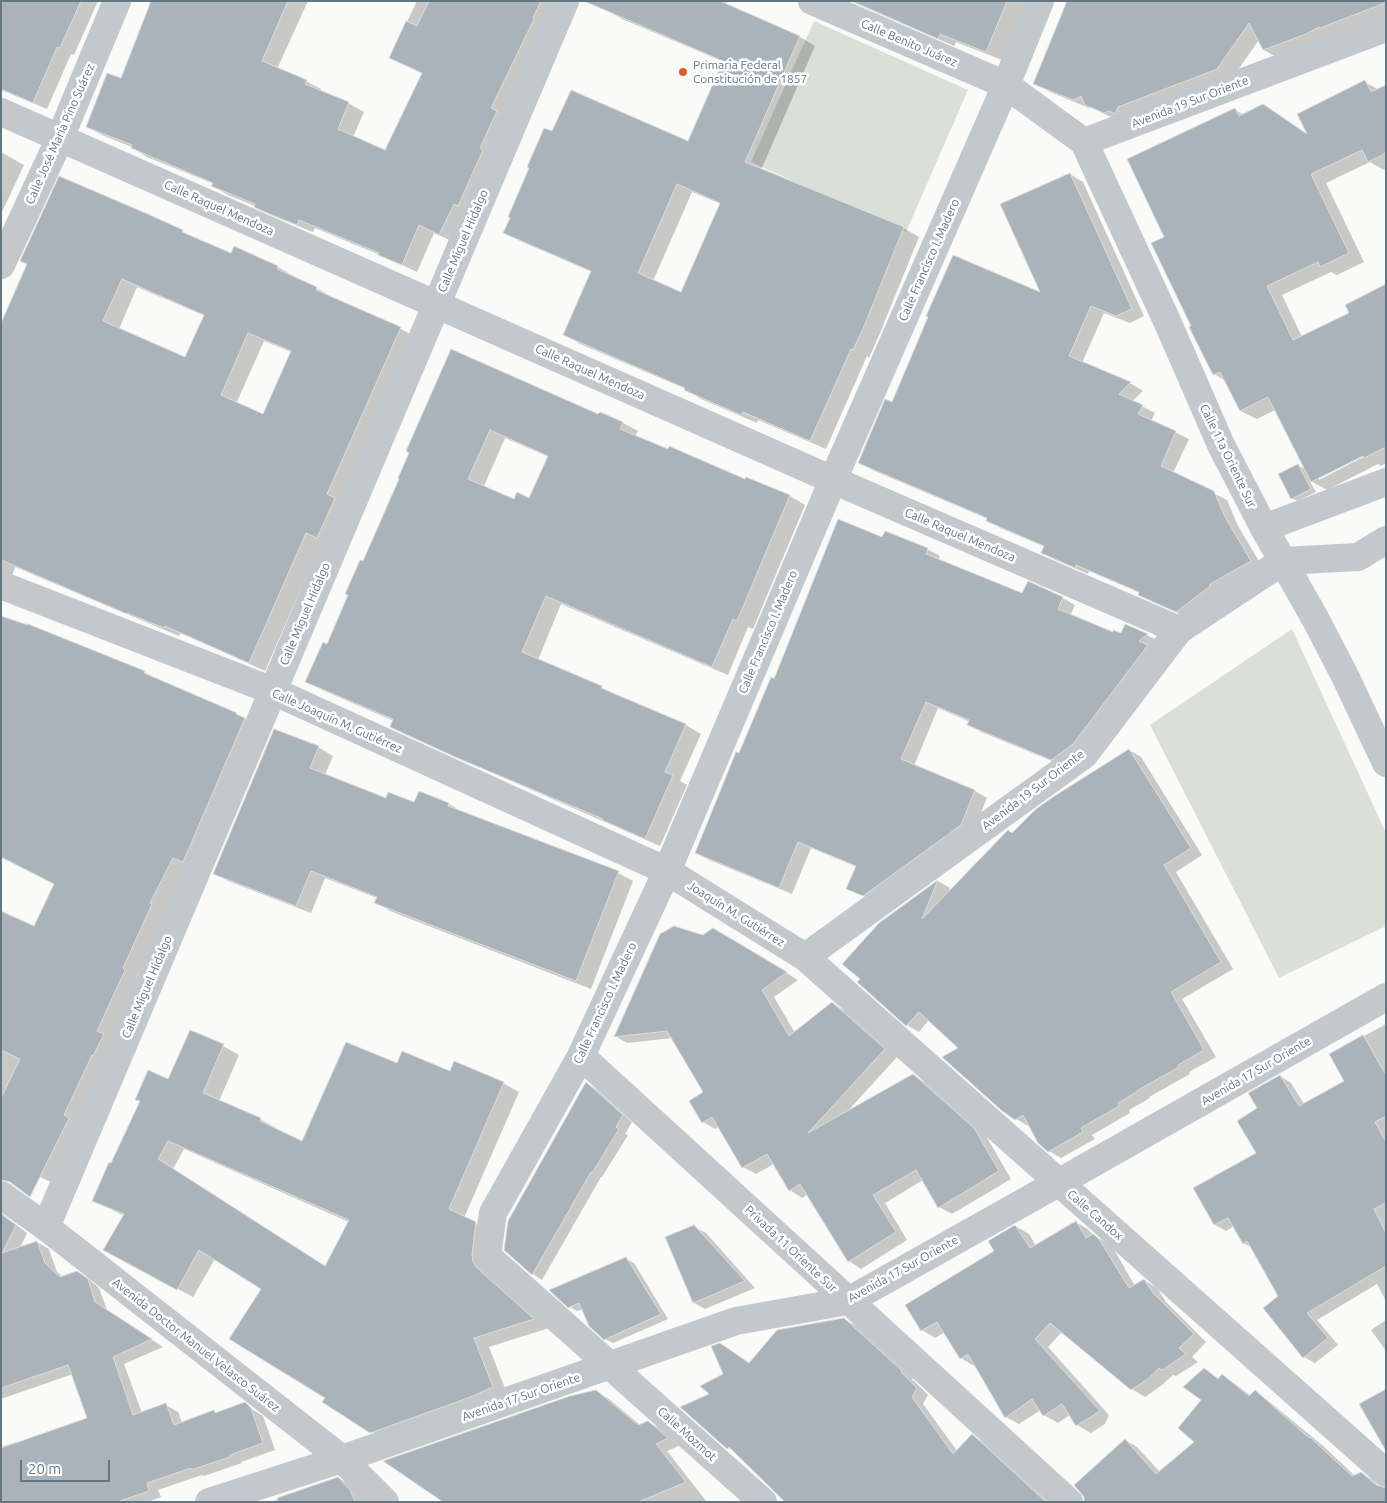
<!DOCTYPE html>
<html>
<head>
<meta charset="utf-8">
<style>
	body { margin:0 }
	#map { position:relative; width:1387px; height:1503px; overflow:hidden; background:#fafaf8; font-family:Ubuntu,sans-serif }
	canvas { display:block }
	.frame { position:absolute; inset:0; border:2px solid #657683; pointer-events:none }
	.scale { position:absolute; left:20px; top:1460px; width:90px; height:22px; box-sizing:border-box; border:2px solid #657683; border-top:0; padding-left:6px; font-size:15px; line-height:18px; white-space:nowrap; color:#657683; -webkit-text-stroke:4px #fff; paint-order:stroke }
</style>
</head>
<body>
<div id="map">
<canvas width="1387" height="1503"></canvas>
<div class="frame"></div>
<div class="scale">20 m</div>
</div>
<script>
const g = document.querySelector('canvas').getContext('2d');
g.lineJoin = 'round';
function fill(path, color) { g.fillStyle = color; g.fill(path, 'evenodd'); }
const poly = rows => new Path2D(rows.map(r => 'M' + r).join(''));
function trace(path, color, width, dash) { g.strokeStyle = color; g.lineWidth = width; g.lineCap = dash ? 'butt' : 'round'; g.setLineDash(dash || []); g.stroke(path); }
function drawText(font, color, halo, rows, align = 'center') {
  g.font = font + ' Ubuntu,sans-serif'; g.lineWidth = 5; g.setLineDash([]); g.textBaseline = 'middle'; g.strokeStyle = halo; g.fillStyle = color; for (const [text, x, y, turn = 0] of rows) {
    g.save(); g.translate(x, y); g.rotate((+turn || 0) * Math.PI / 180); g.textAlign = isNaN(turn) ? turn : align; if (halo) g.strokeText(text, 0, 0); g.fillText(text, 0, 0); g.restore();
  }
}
fill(poly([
	[814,21,968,90,906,232,751,162],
	[1292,629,1386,833,1386,926,1279,978,1150,725]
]), '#dadfd7');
fill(poly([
	[1,1,98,1,74,55,71,54,47,109,1,90],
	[147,1,308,1,277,69,306,81,321,89,320,92,348,103,364,112,353,137,386,152,423,74,390,57,417,1,560,1,454,242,434,233,417,272,385,257,315,228,313,232,270,215,255,206,228,195,213,186,214,184,147,157,132,147,102,135,87,127,122,80,152,4],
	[610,1,727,1,725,5,800,37,815,46,761,170,903,228,919,237,880,333,869,358,867,356,826,449,758,420,757,423,701,399,686,389,580,344,565,335,592,272,520,241,505,233,530,168,553,133,689,142,724,62,622,19,607,10],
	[692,192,721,204,681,293,653,281],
	[850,1,1027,1,1002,60,956,42,954,46],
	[1067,1,1386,1,1386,24,1280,59,1264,50,1259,40,1233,77,1121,121,1102,113,1091,107,1089,108,1050,92,1034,83],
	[1365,82,1379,90,1386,87,1386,169,1384,170,1370,162,1326,183,1364,262,1337,275,1331,272,1282,295,1302,337,1351,313,1386,285,1386,463,1381,466,1378,464,1327,490,1309,480,1316,492,1297,501,1292,498,1298,465,1306,470,1275,410,1257,419,1241,411,1226,381,1214,374,1193,326,1165,237,1235,110,1244,115,1309,135],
	[1368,452,1369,454,1319,480,1319,477],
	[1,152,24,165,1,214],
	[1070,174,1083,182,1144,316,1130,323,1104,313,1082,363,1130,383,1143,391,1132,401,1155,413,1151,421,1189,439,1173,473,1227,500,1238,526,1263,568,1190,618,1152,602,1139,594,1140,593,1089,571,1088,574,1056,560,1043,553,1045,547,1000,528,988,519,872,470,859,462,893,404,1043,295],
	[182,231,197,240,231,255,278,267,293,276,292,277,316,288,332,297,331,298,401,329,416,337,322,541,265,671,181,633,179,636,15,567,12,576,1,571,1,326,28,265,22,261],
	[137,287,205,316,186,358,119,329],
	[264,341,291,352,263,415,236,404],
	[451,350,599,416,623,423,638,431,635,436,745,481,747,478,790,496,805,505,753,629,748,627,728,675,561,604,538,660,601,687,613,694,686,725,701,734,680,781,687,785,660,846,406,735,391,727,394,721,322,690,307,682,328,645,400,478],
	[505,438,549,457,530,500,514,500,484,486],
	[883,538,927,549,940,556,938,560,1023,595,1063,598,1075,605,1070,616,1113,634,1121,635,1126,625,1159,641,1064,766,981,732,969,724,970,722,938,708,914,766,975,791,987,798,973,832,876,902,847,888,857,867,811,848,792,894,709,860,697,853,739,754,775,680],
	[144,672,159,680,158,681,236,714,258,727,166,914,136,978,139,979,55,1184,1,1159,1,913,34,928,56,883],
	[318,747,333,756,325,775,387,800,415,804,419,793,449,804,464,813,618,873,633,881,591,989,390,911,376,902,377,898,325,878,311,913,228,881,214,873],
	[1129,750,1141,757,1202,855,1176,872,1233,969,1182,999,1216,1057,1189,1072,1190,1074,1149,1097,1150,1098,1129,1110,1130,1113,1092,1135,1095,1139,1061,1158,1049,1151,1030,1125,1028,1126,1016,1119,960,1049,929,1020,919,1032,907,1025,861,980,880,924,938,881,950,888,947,896,1013,834],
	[713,929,798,980,774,997,795,1033,832,1003,845,1011,897,1057,846,1113,913,1075,926,1083,986,1136,1011,1179,952,1214,939,1207,923,1180,885,1203,907,1240,861,1269,849,1261,808,1194,802,1198,790,1190,774,1164,756,1174,743,1167,719,1127,715,1129,703,1122,705,1093,673,1038,627,1043,615,1036,703,936],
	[1386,1024,1386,1301,1377,1284,1317,1320,1338,1345,1315,1363,1304,1357,1279,1296,1253,1248,1243,1243,1234,1226,1226,1231,1215,1225,1258,1154,1259,1109,1280,1076,1291,1083,1304,1104,1346,1082,1331,1054],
	[223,1046,239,1055,219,1101,260,1119,276,1128,275,1129,303,1142,397,1065,450,1072,454,1062,503,1083,519,1092,464,1218,491,1232,487,1264,549,1328,489,1347,508,1396,387,1441,371,1431,326,1397,263,1289,215,1259,193,1297,121,1259,124,1216,93,1200,112,1165,169,1080],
	[184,1149,349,1222,326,1267,173,1169],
	[587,1084,596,1089,632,1122,625,1134,628,1135,602,1177,601,1177,542,1280,533,1274,505,1249],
	[1,1213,27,1233,20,1248,37,1242,49,1249,57,1272,63,1277,77,1272,89,1279,99,1288,107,1310,163,1347,124,1364,142,1413,166,1405,178,1412,182,1423,214,1412,217,1413,244,1404,263,1416,275,1450,241,1462,242,1463,204,1476,202,1475,158,1490,161,1497,148,1502,1,1502,1,1447,16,1442,18,1443,89,1418,73,1374,1,1399],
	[1076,1222,1089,1230,1093,1235,1107,1243,1113,1248,1135,1286,1144,1280,1157,1288,1166,1302,1206,1342,1192,1357,1198,1362,1176,1376,1173,1375,1162,1385,1145,1397,1132,1389,1062,1332,1048,1347,1109,1415,1105,1424,1091,1433,1077,1425,1070,1415,1058,1423,1044,1415,1041,1410,1019,1424,1006,1417,976,1365,974,1366,961,1358,945,1332,935,1338,922,1330,996,1252,1015,1226,1029,1234,1036,1246],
	[694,1227,706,1233,755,1288,705,1309,694,1303],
	[626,1259,634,1263,668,1319,613,1343,605,1339,583,1309,577,1311,569,1306],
	[844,1319,856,1326,913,1378,912,1379,928,1395,923,1404,957,1451,972,1436,983,1442,1048,1502,786,1502,739,1454,728,1448,682,1407,711,1394,725,1375,720,1344,750,1364],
	[1386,1320,1386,1351,1371,1330],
	[1204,1370,1219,1379,1222,1376,1234,1383,1251,1396,1255,1392,1266,1399,1322,1445,1355,1476,1361,1473,1373,1480,1386,1495,1085,1502,1125,1440,1137,1447,1160,1472,1196,1442,1202,1400],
	[596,1391,609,1399,640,1425,648,1422,661,1429,679,1446,667,1451,707,1502,441,1502,439,1498],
	[338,1478,354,1487,367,1502,271,1502]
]), '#0003');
const building = poly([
	[1,1,81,1,60,48,57,47,33,103,1,89,1,1],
	[151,1,288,1,262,61,307,80,305,84,349,102,338,129,385,150,422,73,389,58,406,21,417,26,429,1,541,1,533,18,534,19,491,108,497,111,480,148,483,150,458,206,454,204,439,235,419,225,402,265,378,255,379,253,299,220,297,225,260,210,254,207,255,204,211,186,213,183,131,148,132,145,86,127,107,73,121,78,151,1],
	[584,1,720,1,800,36,745,162,904,227,865,324,853,350,851,349,810,441,743,412,741,415,684,390,685,388,563,335,591,271,503,233,510,218,508,217,529,168,527,167,544,128,552,131,571,90,688,141,723,61,584,1],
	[677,184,720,203,681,292,638,273,677,184],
	[852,1,1007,1,986,52,940,34,938,39,852,1],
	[1067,1,1385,1,1385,3,1320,28,1319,27,1306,34,1263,50,1249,23,1217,69,1118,107,1115,114,1109,111,1104,113,1085,105,1081,96,1073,100,1033,84,1067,1],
	[1365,80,1371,92,1386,85,1386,153,1368,162,1362,150,1311,174,1349,253,1320,267,1318,262,1267,286,1293,340,1349,313,1345,305,1386,284,1386,447,1364,458,1363,456,1311,482,1268,397,1240,411,1220,372,1213,375,1189,327,1191,326,1151,243,1164,237,1127,159,1235,108,1239,116,1263,104,1307,134,1297,114,1365,80],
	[1070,173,1132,309,1116,316,1091,306,1069,356,1131,382,1119,394,1143,405,1138,414,1176,431,1161,466,1214,491,1225,517,1251,561,1210,584,1209,587,1176,612,1138,595,1139,592,1076,565,1075,568,1041,553,1044,546,986,521,987,518,858,463,885,399,892,402,928,317,926,316,953,255,1040,292,1000,204,1070,173],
	[59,176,150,215,183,230,182,232,231,253,234,246,278,266,277,269,317,287,316,290,401,327,327,494,335,498,317,538,306,533,249,663,165,626,164,628,127,613,127,614,1,560,1,323,27,264,20,261,59,176],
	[122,279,204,315,185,357,103,321,122,279],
	[248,333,291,351,263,414,221,395,248,333],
	[451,349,598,414,600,412,623,422,620,429,668,449,669,446,745,479,746,477,790,495,737,621,733,619,712,667,546,596,522,652,602,686,601,688,686,724,665,772,673,775,645,839,602,820,603,819,455,757,390,727,393,719,305,682,323,642,327,644,348,595,345,594,360,560,363,561,399,479,398,478,409,453,406,451,451,349],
	[490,430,548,456,529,498,517,492,514,499,468,479,490,430],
	[1298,464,1311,489,1291,499,1278,474,1298,464],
	[838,519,882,537,885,531,928,548,926,554,1022,593,1028,581,1063,597,1058,609,1113,632,1113,630,1121,633,1125,624,1148,634,1139,641,1148,645,1073,744,1051,760,967,725,969,720,926,702,901,759,975,790,961,825,863,896,846,889,856,866,798,842,779,888,695,853,736,752,739,753,771,677,774,679,838,519],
	[1,616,28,625,28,624,145,671,144,673,237,713,236,714,245,718,183,862,173,858,150,903,152,904,123,968,125,970,97,1031,104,1034,93,1056,92,1055,64,1115,69,1118,30,1197,10,1182,1,1180,1,1098,20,1059,1,1050,1,911,34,926,54,884,1,857,1,616],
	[274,729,319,746,310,768,386,798,388,792,414,802,419,791,449,803,448,806,619,871,576,981,374,903,377,897,311,871,296,906,213,874,274,729],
	[1129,749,1191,848,1164,865,1221,962,1171,992,1204,1050,1178,1065,1179,1067,1138,1090,1138,1091,1118,1103,1119,1106,1081,1128,1083,1132,1048,1152,1038,1143,1023,1115,1015,1120,1001,1110,942,1057,958,1048,919,1012,906,1026,857,982,860,979,842,964,879,923,938,880,922,919,1008,830,1012,833,1036,809,1053,797,1129,749],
	[674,926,703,935,713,928,787,972,762,990,789,1036,832,1002,885,1049,808,1133,913,1074,974,1128,999,1171,938,1208,916,1170,873,1195,896,1232,848,1262,800,1184,789,1191,767,1154,742,1168,712,1117,702,1123,689,1101,703,1092,667,1031,614,1037,660,934,674,926],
	[190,1030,224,1044,203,1093,261,1118,260,1121,302,1141,346,1042,397,1063,402,1051,450,1071,454,1061,504,1082,449,1209,476,1222,472,1254,473,1262,476,1267,534,1319,474,1338,493,1387,468,1398,370,1433,322,1402,325,1398,229,1339,261,1289,199,1250,177,1290,103,1250,124,1214,92,1201,109,1162,111,1163,140,1101,135,1100,148,1070,168,1079,190,1030],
	[168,1141,349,1220,325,1266,158,1159,168,1141],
	[1363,1035,1386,1075,1386,1116,1375,1122,1386,1142,1386,1203,1374,1209,1386,1233,1386,1266,1307,1313,1328,1338,1303,1358,1263,1308,1278,1296,1247,1241,1243,1244,1228,1218,1214,1225,1193,1188,1256,1153,1237,1121,1257,1108,1248,1093,1280,1075,1299,1106,1344,1081,1329,1054,1363,1035],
	[586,1082,623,1115,616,1127,619,1129,592,1173,591,1172,532,1275,504,1250,508,1221,586,1082],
	[1,1214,16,1225,2,1253,37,1241,45,1263,60,1277,77,1271,88,1279,95,1302,152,1339,113,1357,133,1415,166,1403,174,1425,214,1410,215,1413,245,1402,251,1408,263,1443,230,1455,230,1457,191,1470,191,1468,147,1483,149,1491,117,1502,1,1502,1,1448,87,1418,68,1365,1,1388,1,1214],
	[1076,1221,1086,1238,1093,1234,1099,1239,1129,1288,1144,1279,1153,1293,1194,1334,1179,1348,1186,1354,1162,1370,1159,1368,1149,1378,1131,1390,1050,1323,1035,1339,1100,1411,1076,1426,1062,1404,1043,1416,1032,1399,1005,1418,968,1354,960,1359,937,1322,921,1331,905,1305,994,1251,988,1241,1015,1225,1030,1248,1076,1221],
	[694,1225,745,1281,693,1303,665,1237,694,1225],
	[626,1257,661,1314,604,1340,589,1326,579,1303,568,1308,549,1290,626,1257],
	[844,1318,902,1371,901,1372,917,1388,912,1397,953,1454,972,1434,1046,1502,785,1502,729,1447,727,1449,680,1407,709,1394,700,1386,723,1374,711,1346,720,1343,749,1363,777,1330,844,1318],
	[1204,1368,1218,1379,1222,1374,1249,1396,1255,1390,1309,1438,1310,1437,1352,1476,1361,1472,1376,1485,1386,1488,1386,1502,1084,1502,1084,1497,1074,1485,1125,1439,1156,1474,1194,1442,1178,1428,1201,1400,1183,1387,1204,1368],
	[1386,1389,1386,1451,1359,1404,1386,1389],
	[596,1390,638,1425,648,1421,668,1438,656,1444,686,1482,638,1502,443,1502,383,1461,570,1396,596,1390],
	[338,1477,350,1490,355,1502,278,1502,277,1498,338,1477]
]);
fill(building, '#aab3b9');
trace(building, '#dcdcda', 1);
trace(poly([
	[812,1,1006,85,1084,142,1167,321,1221,445,1264,528,1316,620,1345,676,1386,763],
	[1,112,833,480,1179,630],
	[1084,142,1386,28],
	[1,265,60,138,117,1],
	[1264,528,1386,482],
	[1,585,273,691,667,871,805,957,1386,1473],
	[805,957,1084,755,1179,630,1283,561,1358,557,1386,540],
	[581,1056,1069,1502],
	[46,1227,565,1],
	[209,1502,342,1459,736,1321,848,1301,1058,1183,1386,997],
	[763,1502,487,1256,493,1213,581,1056,667,871,833,480,1006,85,1040,1]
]), '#c3c8cc', 28);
trace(poly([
	[1,1195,46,1227,342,1459,385,1502]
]), '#c3c8cc', 28);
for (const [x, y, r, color] of [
	[683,72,5,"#e4572e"]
]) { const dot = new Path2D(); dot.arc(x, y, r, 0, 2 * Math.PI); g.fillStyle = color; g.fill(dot); trace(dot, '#fff', 2); }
drawText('12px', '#657683', '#fff', [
	["Calle Benito Juárez",909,43,23],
	["Avenida 19 Sur Oriente",1190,102,-21],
	["Calle José María Pino Suárez",60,134,-66],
	["Calle Raquel Mendoza",219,208,24],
	["Calle Miguel Hidalgo",463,241,-67],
	["Calle Francisco I. Madero",929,260,-66],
	["Calle Raquel Mendoza",590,372,24],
	["Calle 11a Oriente Sur",1228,456,64],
	["Calle Raquel Mendoza",960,535,23],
	["Calle Miguel Hidalgo",305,614,-67],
	["Calle Francisco I. Madero",768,632,-67],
	["Calle Joaquín M. Gutiérrez",337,721,24],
	["Avenida 19 Sur Oriente",1033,790,-37],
	["Joaquín M. Gutiérrez",736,914,32],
	["Calle Miguel Hidalgo",147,987,-67],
	["Calle Francisco I. Madero",605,1003,-65],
	["Avenida 17 Sur Oriente",1256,1071,-30],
	["Calle Candox",1095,1215,41],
	["Privada 11 Oriente Sur",791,1249,43],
	["Avenida 17 Sur Oriente",903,1269,-29],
	["Avenida Doctor Manuel Velasco Suárez",196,1345,38],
	["Avenida 17 Sur Oriente",521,1397,-19],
	["Calle Mozmot",687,1434,42]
]);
drawText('12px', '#657683', '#fff', [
	["Primaria Federal",693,65],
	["Constitución de 1857",693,79]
], 'left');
</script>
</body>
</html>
